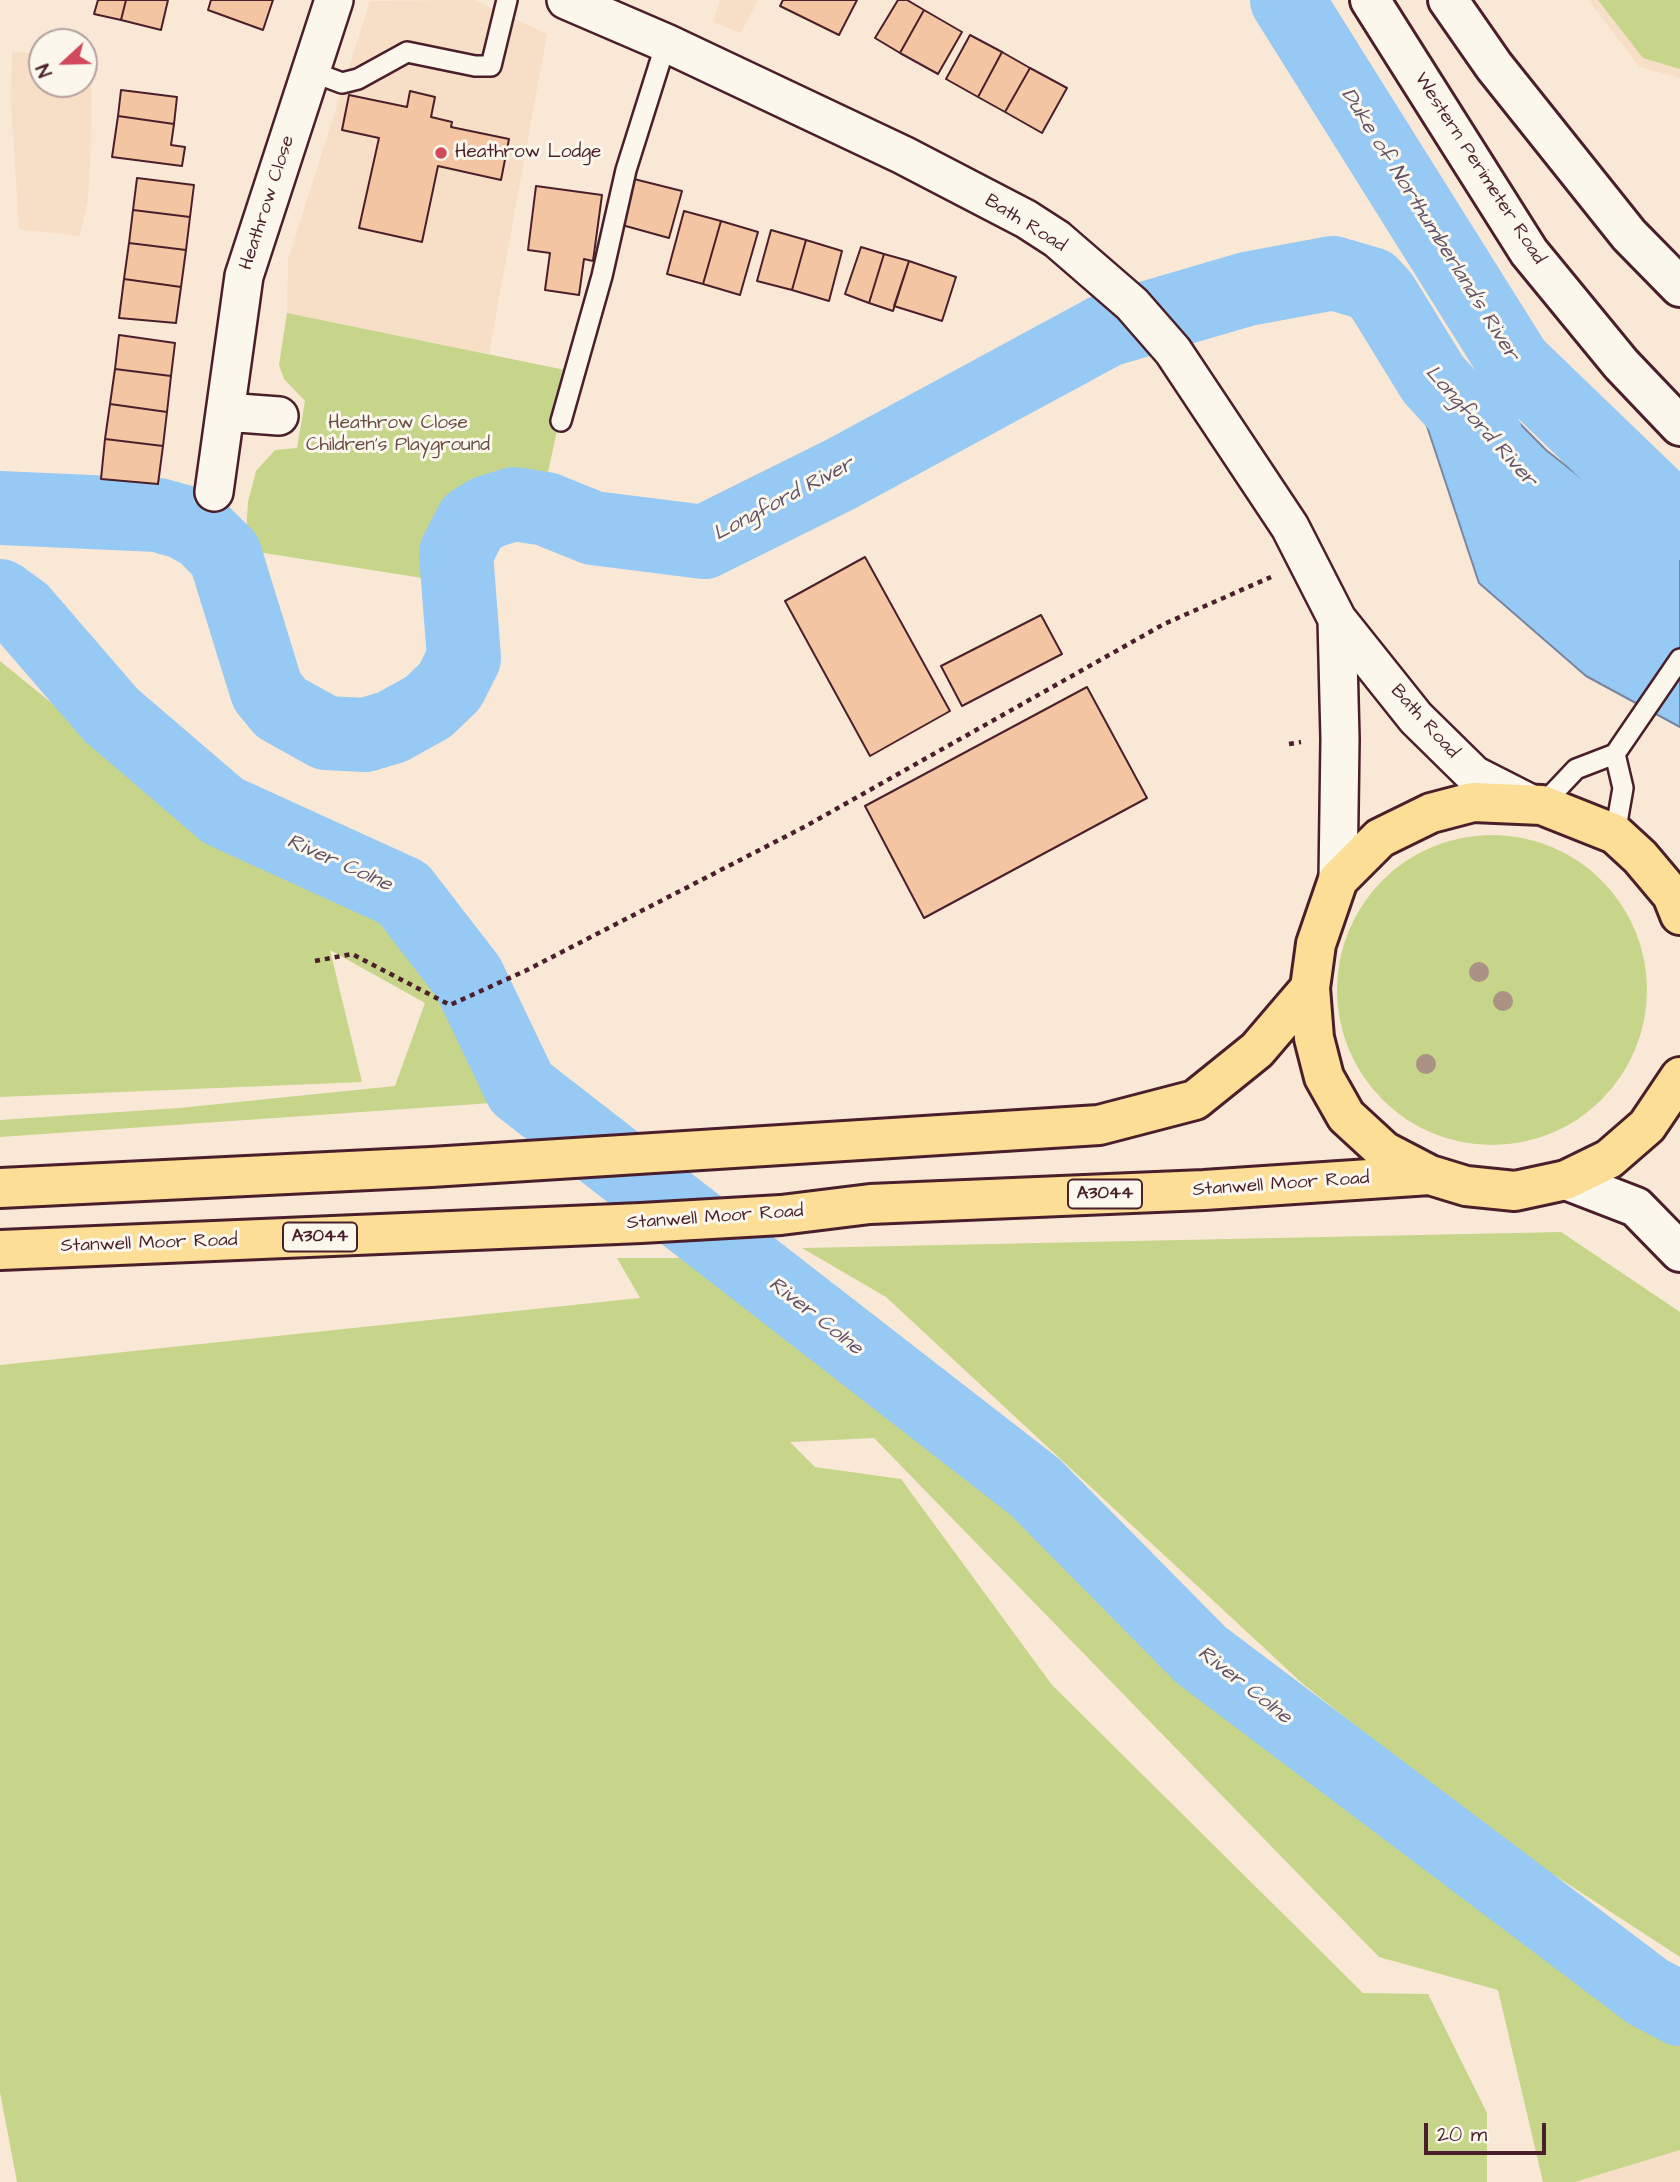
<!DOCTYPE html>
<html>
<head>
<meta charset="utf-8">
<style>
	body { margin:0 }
	#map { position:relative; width:1680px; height:2182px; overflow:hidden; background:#f9e8d6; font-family:"Architects Daughter",sans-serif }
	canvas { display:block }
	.north { position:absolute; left:28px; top:28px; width:70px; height:70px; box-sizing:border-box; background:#fbf7ec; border:2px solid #b4a19f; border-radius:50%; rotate:248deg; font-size:19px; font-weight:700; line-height:28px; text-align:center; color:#4a1f2b }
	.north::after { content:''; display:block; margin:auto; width:24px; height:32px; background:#d1495b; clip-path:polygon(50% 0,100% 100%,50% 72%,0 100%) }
	.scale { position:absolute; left:1424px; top:2123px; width:122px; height:32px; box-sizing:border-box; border:4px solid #4a1f2b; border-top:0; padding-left:9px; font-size:21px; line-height:24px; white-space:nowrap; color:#4a1f2b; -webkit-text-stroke:5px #fbf7ec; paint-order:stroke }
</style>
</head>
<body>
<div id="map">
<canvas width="1680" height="2182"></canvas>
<div class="north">N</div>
<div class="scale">20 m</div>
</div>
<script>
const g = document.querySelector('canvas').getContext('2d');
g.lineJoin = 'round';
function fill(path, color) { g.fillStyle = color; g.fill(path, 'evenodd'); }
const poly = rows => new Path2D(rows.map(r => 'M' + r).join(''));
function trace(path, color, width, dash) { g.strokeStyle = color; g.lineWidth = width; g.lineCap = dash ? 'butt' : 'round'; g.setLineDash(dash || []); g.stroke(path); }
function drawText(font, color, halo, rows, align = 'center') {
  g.font = font + ' "Architects Daughter",sans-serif'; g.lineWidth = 6; g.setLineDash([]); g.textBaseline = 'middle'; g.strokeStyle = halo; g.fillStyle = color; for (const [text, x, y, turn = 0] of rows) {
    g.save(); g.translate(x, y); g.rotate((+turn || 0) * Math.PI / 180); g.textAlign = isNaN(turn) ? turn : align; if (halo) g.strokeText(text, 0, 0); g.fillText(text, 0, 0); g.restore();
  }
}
fill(poly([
	[474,0,547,34,489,354,287,313,288,260,370,1],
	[720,0,758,0,741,33,713,22],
	[1588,0,1680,0,1680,78,1640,67],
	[12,51,42,55,42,84,84,84,84,60,92,61,91,148,88,199,80,236,19,229,11,103],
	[1680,2150,1680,2182,1575,2182]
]), '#f7dec6');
fill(poly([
	[1598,0,1680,0,1680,69,1643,58],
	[287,313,570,371,545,486,511,486,477,496,457,512,443,534,435,580,245,550,248,502,256,471,275,450,297,448,305,401,284,379,279,365],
	[0,661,119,758,270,869,371,910,476,1032,506,1102,0,1137,0,1120,179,1108,395,1086,425,1003,330,950,362,1082,0,1097],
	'1337 990a155 155 0 1 1 310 0a155 155 0 1 1-310 0Z',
	[1561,1232,1680,1312,1680,1957,1499,1839,1303,1684,886,1297,802,1248],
	[617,1258,740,1258,1290,1768,1531,1945,1680,2036,1680,2150,1575,2182,1543,2182,1498,1990,1379,1957,874,1438,790,1442,815,1467,901,1479,1052,1685,1363,1993,1428,1994,1487,2113,1487,2182,17,2182,0,2092,0,1365,640,1298]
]), '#c6d589');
const water = poly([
	[1443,346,1546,450,1680,556,1680,727,1586,676,1479,583,1408,369,1443,346]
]);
fill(water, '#96c9f3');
trace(water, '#7885a3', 2);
trace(poly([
	[1287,0,1515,364,1680,523],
	[0,508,158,515,183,522,203,533,225,555,267,691,281,708,326,733,365,735,392,727,428,707,450,686,464,658,456,553,472,522,488,512,514,504,546,509,593,528,704,542,841,474,1107,330,1247,289,1333,273,1371,284,1382,296,1433,379,1486,437],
	[0,596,22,612,111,715,223,811,403,893,468,977,521,1088,1035,1487,1201,1655,1648,1992,1680,2009]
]), '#96c9f3', 74);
const building = poly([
	[98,0,126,0,121,20,94,14,98,0],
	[126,0,168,0,161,30,121,20,126,0],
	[211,0,273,0,263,30,208,10,211,0],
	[783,0,857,0,839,35,780,6,783,0],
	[898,0,907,0,924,10,900,53,875,38,898,0],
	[924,10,962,32,938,74,900,53,924,10],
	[970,35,1002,52,978,97,946,79,970,35],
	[1002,52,1030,68,1005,112,978,97,1002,52],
	[1030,68,1067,88,1042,133,1005,112,1030,68],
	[121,90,177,97,174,124,118,116,121,90],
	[410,91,435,97,431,117,452,122,451,127,509,139,501,180,438,166,422,242,359,228,379,138,342,130,349,95,407,107,410,91],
	[118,116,174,124,171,145,185,147,182,166,112,157,118,116],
	[137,178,194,185,190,217,133,210,137,178],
	[634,179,682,191,669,238,622,225,634,179],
	[536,186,602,195,593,261,584,259,579,295,545,290,550,253,528,250,536,186],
	[133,210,190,217,186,250,129,243,133,210],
	[684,211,721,221,703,284,667,274,684,211],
	[721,221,758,232,740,295,703,284,721,221],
	[771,230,806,240,792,290,757,281,771,230],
	[806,240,842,251,829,301,792,290,806,240],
	[129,243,186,250,181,287,124,279,129,243],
	[861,247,884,254,869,303,845,294,861,247],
	[884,254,909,261,893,311,869,303,884,254],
	[909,261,956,277,942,321,894,306,909,261],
	[124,279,181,287,176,323,119,318,124,279],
	[119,335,175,343,171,376,115,369,119,335],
	[115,369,171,376,167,412,110,404,115,369],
	[110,404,167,412,163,446,105,439,110,404],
	[105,439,163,446,158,484,101,479,105,439],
	[865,557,950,711,870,756,785,601,865,557],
	[1041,615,1062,654,962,706,941,666,1041,615],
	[1087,687,1147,798,924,918,865,806,1087,687]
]);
fill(building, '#f3c5a2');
trace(building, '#4a1f2b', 2);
const lane = poly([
	[310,71,342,83,358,79,407,52,475,66,491,66,507,0],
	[561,421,602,276,626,170,666,43],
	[1542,805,1576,769,1615,754,1680,659],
	[1615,834,1623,788,1615,754]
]);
const street = poly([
	[566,0,666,43,903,155,1026,219,1057,239,1132,304,1173,351,1290,527,1337,619,1416,718,1474,775,1529,803],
	[225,412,279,416],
	[214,492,244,276,334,0],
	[1337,619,1340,739,1338,880]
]);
const secondary = poly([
	[1370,0,1529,252,1621,364,1680,426],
	[1448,0,1494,66,1629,235,1680,287],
	[1566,1180,1636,1207,1680,1252]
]);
const primary = poly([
	[1680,915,1672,895,1640,857,1615,834,1542,805,1473,802,1431,813,1380,838,1338,880,1316,944,1310,988,1314,1038,1324,1077,1346,1116,1384,1151,1430,1175,1466,1186,1515,1191,1566,1180,1609,1159,1647,1126,1680,1077],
	[0,1188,431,1167,1099,1125,1195,1100,1257,1050,1310,988],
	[0,1250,641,1223,781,1215,870,1204,1204,1190,1430,1175]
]);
trace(lane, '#4a1f2b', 24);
trace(street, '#4a1f2b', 42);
trace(secondary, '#4a1f2b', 44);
trace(primary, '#4a1f2b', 44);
trace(poly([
	[1289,744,1301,742],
	[315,961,352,954,450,1005,527,970,806,826,1164,624,1271,577]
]), '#4a1f2b', 4.5, [5, 5]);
trace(lane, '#fbf7ec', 19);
trace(street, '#fbf7ec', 37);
trace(secondary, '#fbf7ec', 38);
trace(primary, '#fcde96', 38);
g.fillStyle = '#aa9285';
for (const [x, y] of [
	[1479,972],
	[1503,1001],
	[1426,1064]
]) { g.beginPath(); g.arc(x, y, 10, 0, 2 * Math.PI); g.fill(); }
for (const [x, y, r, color] of [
	[441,153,7,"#d1495b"]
]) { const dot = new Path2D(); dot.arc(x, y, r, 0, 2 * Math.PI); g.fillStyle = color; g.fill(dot); trace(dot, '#fbf7ec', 2.5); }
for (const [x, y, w] of [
	[1105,1194,74],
	[320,1237,74]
]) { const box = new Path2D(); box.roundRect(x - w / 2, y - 14.5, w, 29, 5); g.fillStyle = '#fbf7ec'; g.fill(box); trace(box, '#4a1f2b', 2); }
drawText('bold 18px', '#4a1f2b', null, [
	["A3044",1105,1194],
	["A3044",320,1237]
]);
drawText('19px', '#4a1f2b', '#fbf7ec', [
	["Heathrow Lodge",455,153]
], 'left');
drawText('19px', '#4a1f2b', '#fbf7ec', [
	["Western Perimeter Road",1479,169,57],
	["Heathrow Close",268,203,-72],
	["Bath Road",1025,224,32],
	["Bath Road",1424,722,48],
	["Stanwell Moor Road",1281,1185,-4],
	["Stanwell Moor Road",715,1218,-4],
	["Stanwell Moor Road",149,1244,-2]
]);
drawText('19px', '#694c42', '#fbf7ec', [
	["Heathrow Close",398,424],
	["Children’s Playground",398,446]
]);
drawText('italic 21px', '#615267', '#fbf7ec', [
	["Duke of Northumberland's River",1429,225,58],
	["Longford River",1480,427,48],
	["Longford River",784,500,-28],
	["River Colne",339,864,24],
	["River Colne",815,1317,38],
	["River Colne",1244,1686,38]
]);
</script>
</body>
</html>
